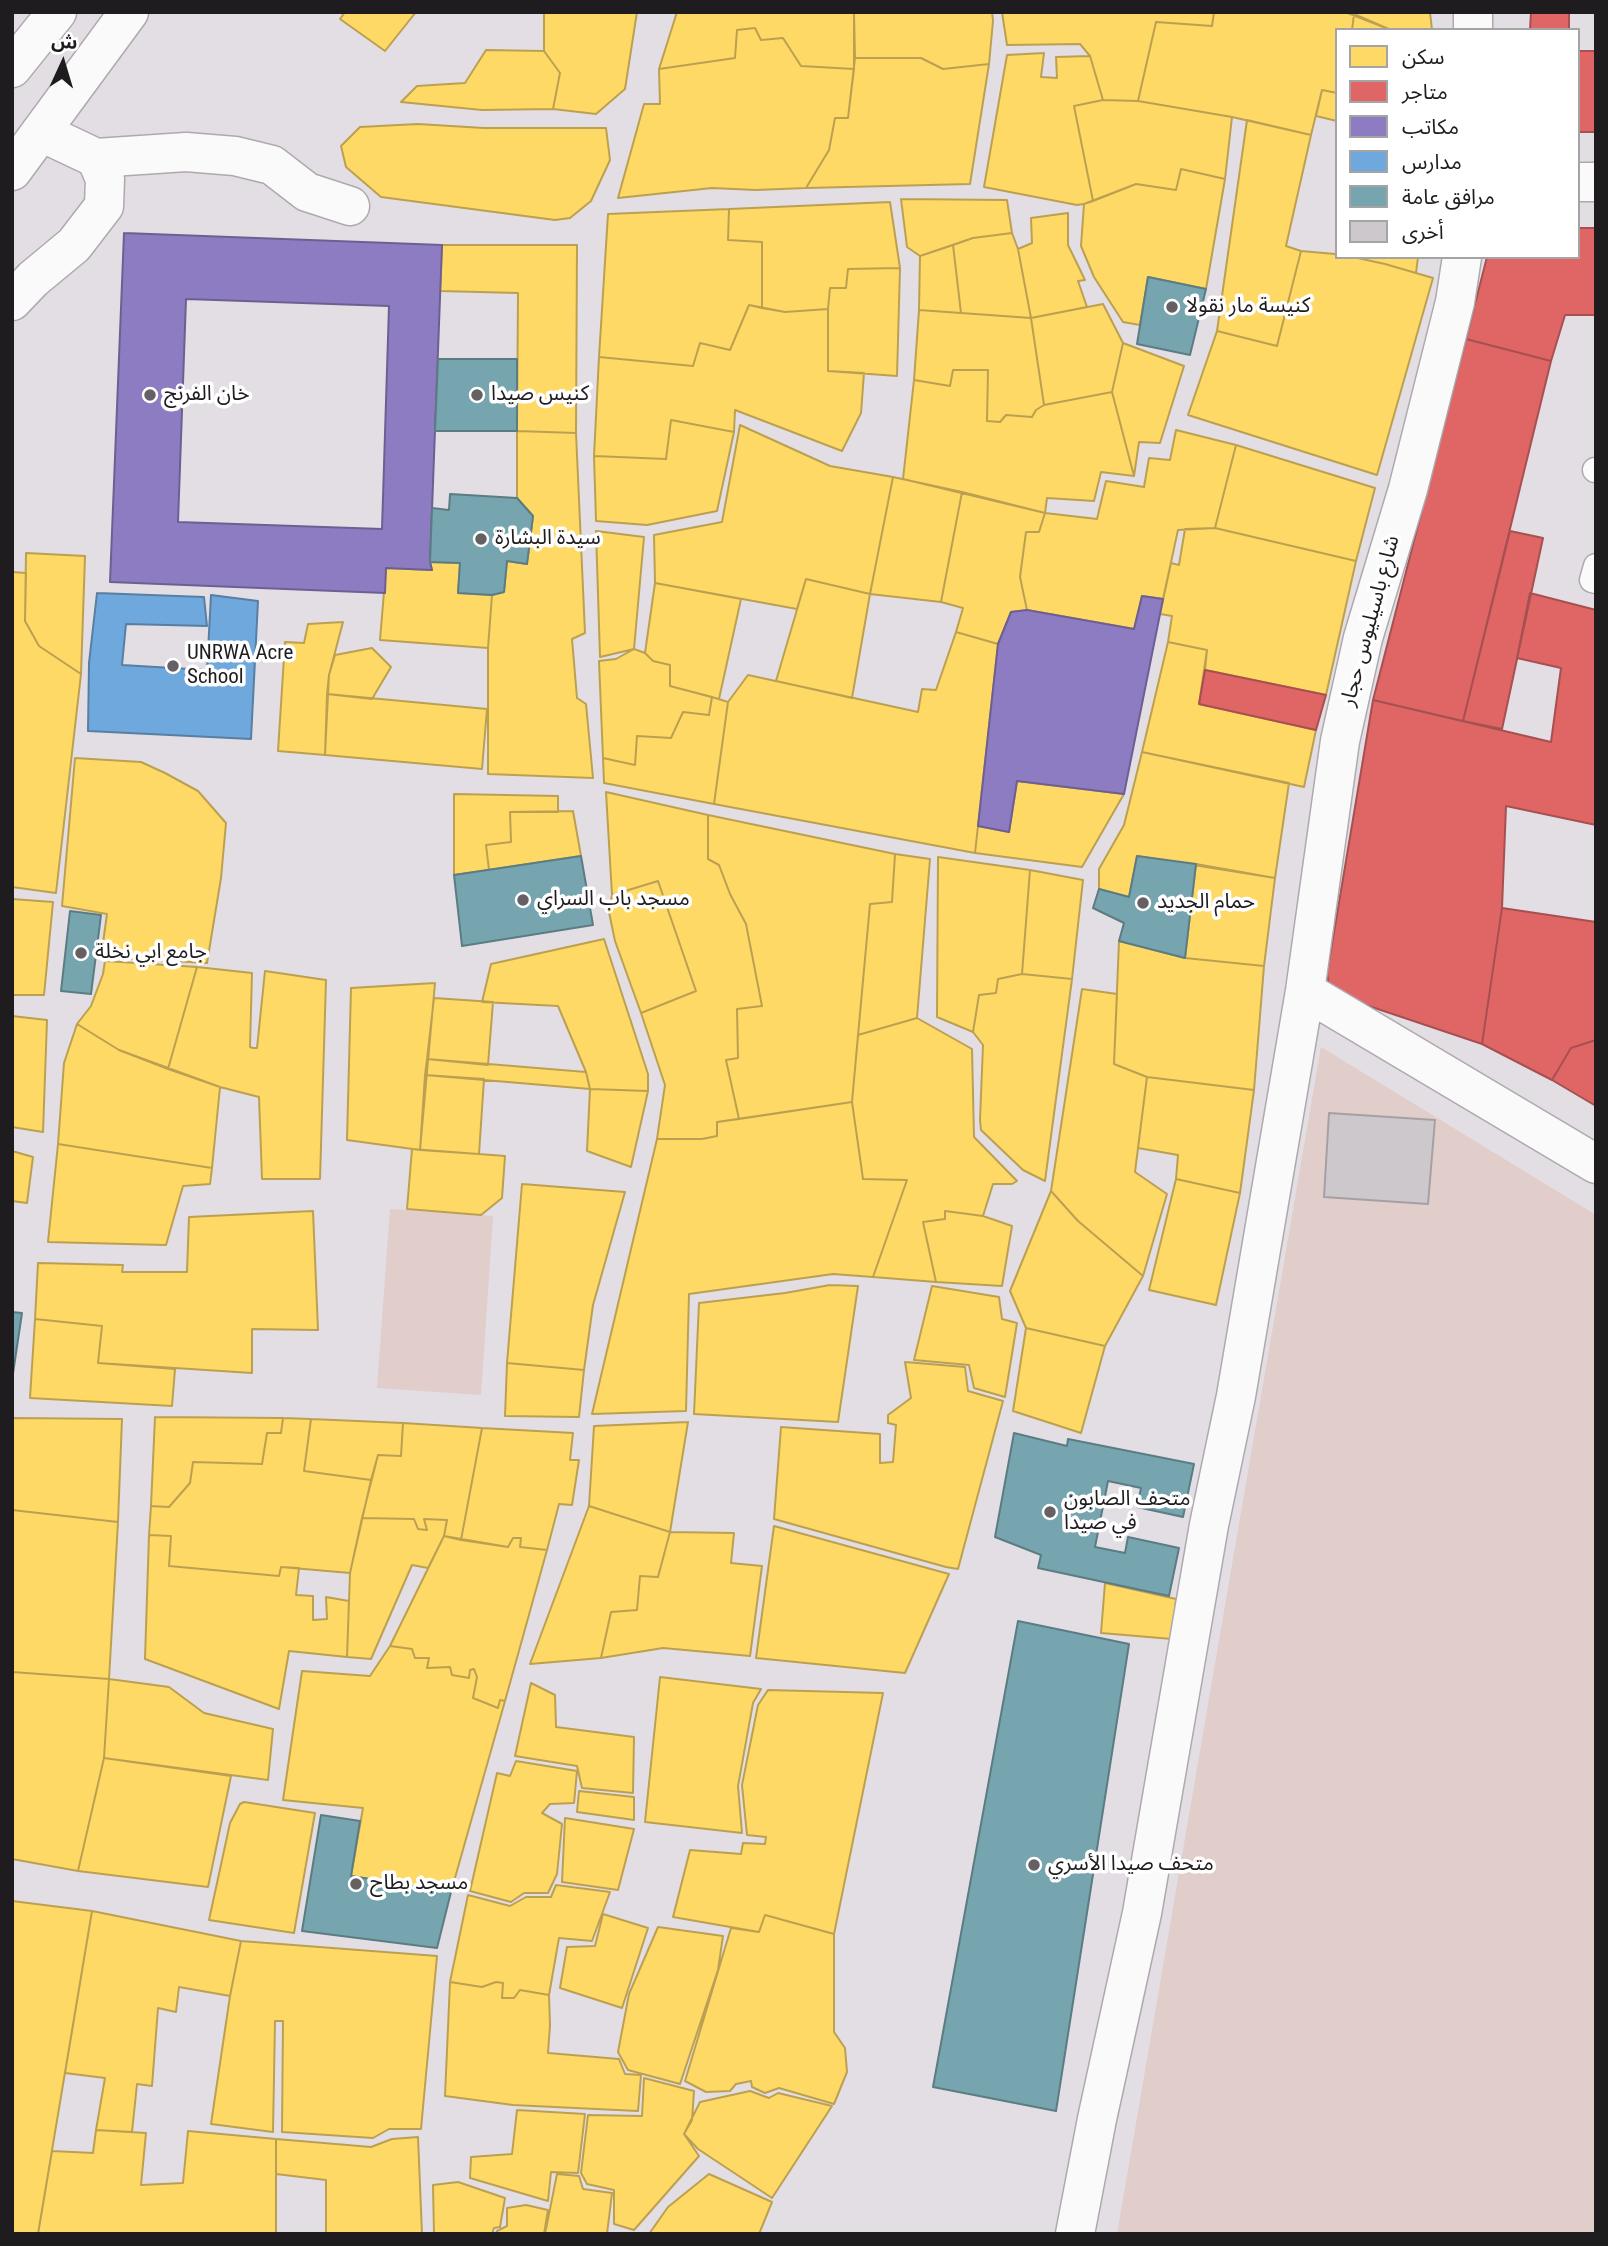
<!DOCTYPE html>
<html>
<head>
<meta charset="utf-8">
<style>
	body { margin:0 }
	#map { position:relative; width:1608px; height:2246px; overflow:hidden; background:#e3dee3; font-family:"Roboto Condensed","Noto Sans Arabic",sans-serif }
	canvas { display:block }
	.frame { position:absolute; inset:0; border:14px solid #1f1c1f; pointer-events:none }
	.legend { position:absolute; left:1335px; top:28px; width:245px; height:231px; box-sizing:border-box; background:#fff; border:2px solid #a5a4a5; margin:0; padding:9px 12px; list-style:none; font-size:21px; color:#1f1c1f }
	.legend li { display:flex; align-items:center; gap:14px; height:35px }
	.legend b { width:35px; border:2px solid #a5a4a5 }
	.north { position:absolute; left:28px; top:28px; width:70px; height:70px; -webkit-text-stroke:5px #fff; paint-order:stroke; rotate:4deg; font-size:19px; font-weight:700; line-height:28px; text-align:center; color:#1f1c1f }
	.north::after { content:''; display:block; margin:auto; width:24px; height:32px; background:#1f1c1f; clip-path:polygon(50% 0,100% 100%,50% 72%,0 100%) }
</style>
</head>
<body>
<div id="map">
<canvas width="1608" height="2246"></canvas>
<div class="frame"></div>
<ul class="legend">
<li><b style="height:19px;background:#ffd966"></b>سكن</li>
<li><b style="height:19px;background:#e06666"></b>متاجر</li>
<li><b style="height:19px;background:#8e7cc3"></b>مكاتب</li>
<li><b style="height:19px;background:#6fa8dc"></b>مدارس</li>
<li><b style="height:19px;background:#76a5af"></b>مرافق عامة</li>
<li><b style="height:19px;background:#ccc8cb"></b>أخرى</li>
</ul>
<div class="north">ش</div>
</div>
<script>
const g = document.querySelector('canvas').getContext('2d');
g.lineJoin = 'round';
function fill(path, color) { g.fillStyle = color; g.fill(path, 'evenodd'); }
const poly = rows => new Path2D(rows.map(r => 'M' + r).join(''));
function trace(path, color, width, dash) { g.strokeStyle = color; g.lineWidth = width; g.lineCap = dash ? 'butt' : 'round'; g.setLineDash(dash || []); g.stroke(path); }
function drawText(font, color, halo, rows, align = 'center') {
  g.font = font + ' "Roboto Condensed","Noto Sans Arabic",sans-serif'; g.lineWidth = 7; g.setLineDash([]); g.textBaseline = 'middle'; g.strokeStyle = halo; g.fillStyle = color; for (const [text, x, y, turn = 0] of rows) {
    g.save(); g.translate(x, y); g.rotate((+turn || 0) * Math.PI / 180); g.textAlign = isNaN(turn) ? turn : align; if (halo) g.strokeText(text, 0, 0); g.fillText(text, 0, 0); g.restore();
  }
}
fill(poly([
	[1321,1047,1596,1215,1596,2234,1117,2234],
	[390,1209,493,1216,481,1395,377,1388]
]), '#e1cdca');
const homes = poly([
	[345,12,416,12,385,51,340,19,345,12],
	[544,12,637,12,625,89,596,114,553,109,560,73,544,51,544,12],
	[677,12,854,12,854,69,801,66,783,38,761,40,755,28,737,30,735,58,659,69,677,12],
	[854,12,992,12,993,21,989,64,943,69,921,58,855,58,854,12],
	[1002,12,1214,12,1212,26,1156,22,1138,101,1103,100,1090,56,1080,44,1007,45,1002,12],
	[1214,12,1345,12,1354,14,1352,30,1337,30,1337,93,1322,90,1311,135,1232,117,1138,101,1156,22,1212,26,1214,12],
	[1345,12,1430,12,1432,30,1391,30,1345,12],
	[1354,14,1391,30,1352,30,1354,14],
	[755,28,761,40,783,38,801,66,854,69,848,118,835,118,829,150,806,188,756,190,712,188,618,198,644,104,660,104,659,69,735,58,737,30,755,28],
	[486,50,544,51,560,73,553,109,482,110,401,102,417,86,465,83,486,50],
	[1044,53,1041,77,1057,78,1056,57,1090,56,1103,100,1074,106,1093,201,1084,204,1077,205,984,187,1007,55,1044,53],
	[855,58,921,58,943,69,989,64,970,184,806,188,829,150,835,118,848,118,855,58],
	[1322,90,1337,93,1337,121,1316,116,1322,90],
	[1103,100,1138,101,1232,117,1225,179,1181,169,1176,190,1136,184,1093,201,1074,106,1103,100],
	[1247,120,1311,135,1286,246,1301,251,1277,346,1217,331,1247,120],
	[418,124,484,128,606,128,610,160,591,201,570,218,555,220,381,197,346,167,341,146,360,127,418,124],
	[1181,169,1225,179,1206,289,1148,277,1140,325,1123,322,1094,277,1081,246,1084,204,1136,184,1176,190,1181,169],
	[901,199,1007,200,1012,233,973,238,920,256,907,247,901,199],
	[890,202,900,268,848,269,846,288,830,288,828,309,785,312,762,308,762,242,728,240,729,209,890,202],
	[729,209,728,240,762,242,762,308,749,305,730,350,700,343,693,366,599,357,608,214,729,209],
	[1068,213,1068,245,1085,280,1078,281,1087,307,1031,318,1018,249,1032,243,1031,218,1068,213],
	[1012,233,1018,249,1031,318,961,313,953,245,973,238,1012,233],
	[442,245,577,245,576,433,517,431,518,293,440,291,442,245],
	[953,245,961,313,919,310,920,256,953,245],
	[1301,251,1335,254,1337,257,1353,257,1385,264,1433,278,1377,475,1188,415,1217,331,1277,346,1301,251],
	[1353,257,1418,257,1416,273,1385,264,1353,257],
	[900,268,897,376,828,371,828,309,830,288,846,288,848,269,900,268],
	[1103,304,1123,343,1112,392,1044,405,1031,318,1103,304],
	[749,305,785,312,828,309,828,371,864,373,861,413,842,451,735,410,734,432,671,420,666,459,594,456,599,357,693,366,700,343,730,350,749,305],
	[919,310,1031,318,1044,405,1036,410,1032,417,1006,415,1000,422,987,421,988,370,953,370,950,386,914,380,919,310],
	[1123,343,1184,366,1160,443,1139,442,1134,476,1112,392,1123,343],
	[953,370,988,370,987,421,1000,422,1006,415,1032,417,1036,410,1044,405,1112,392,1134,476,1101,472,1094,501,1047,498,1045,513,903,479,914,380,950,386,953,370],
	[671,420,734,432,717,511,647,525,596,521,594,456,666,459,671,420],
	[740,425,830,466,893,477,870,594,806,579,797,609,655,583,654,535,722,522,740,425],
	[1176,430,1236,445,1215,528,1178,530,1163,599,1142,596,1134,629,1027,610,1020,577,1026,532,1039,532,1045,513,1097,519,1106,481,1144,487,1149,458,1170,460,1176,430],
	[517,431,576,433,585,633,572,639,577,698,586,704,593,778,488,774,488,648,492,595,504,592,507,561,527,564,533,516,517,498,517,431],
	[1236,445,1375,488,1356,561,1215,528,1236,445],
	[893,477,962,492,941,602,870,594,893,477],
	[962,492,1045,513,1039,532,1026,532,1020,577,1027,610,1011,612,998,644,956,632,963,608,941,602,962,492],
	[1215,528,1356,561,1326,695,1205,670,1207,650,1168,642,1172,616,1160,614,1171,563,1179,565,1185,529,1215,528],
	[596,531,644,537,634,649,600,657,596,531],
	[26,553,85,556,81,674,39,646,25,621,26,553],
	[430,562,460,563,458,593,492,595,488,648,380,640,386,568,432,570,430,562],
	[12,572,26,573,25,621,39,646,81,674,56,893,12,887,12,572],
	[806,579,870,594,852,698,776,681,806,579],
	[655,583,741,599,719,699,670,686,670,665,653,661,645,653,655,583],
	[343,622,329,675,325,755,278,751,285,642,304,643,308,624,343,622],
	[956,632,998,644,975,853,714,804,728,702,748,675,918,712,922,689,936,690,956,632],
	[1168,642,1207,650,1199,704,1316,730,1304,787,1142,752,1168,642],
	[372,648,391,667,372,699,327,694,329,675,335,655,372,648],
	[634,649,645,653,653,661,670,665,670,686,712,697,709,715,683,712,671,738,637,736,635,765,603,758,599,661,616,659,634,649],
	[327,694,487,709,482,769,325,755,327,694],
	[712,697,728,702,714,804,604,783,603,758,635,765,637,736,671,738,683,712,709,715,712,697],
	[1142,752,1289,783,1275,878,1137,856,1129,897,1099,889,1099,869,1124,825,1142,752],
	[75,758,141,762,165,773,198,791,226,823,221,878,207,963,101,957,107,914,62,906,75,758],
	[1017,781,1124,794,1082,867,975,853,978,826,1009,832,1017,781],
	[606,792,708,815,708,859,719,865,730,894,746,924,762,1006,737,1009,738,1058,726,1060,739,1119,717,1122,717,1136,702,1139,657,1139,665,1085,641,1013,696,991,658,881,612,895,606,792],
	[454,794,558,796,558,812,510,812,511,842,486,845,489,870,454,875,454,794],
	[573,811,581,856,489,870,486,845,511,842,510,812,573,811],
	[708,815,895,854,892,902,870,904,852,1102,739,1119,726,1060,738,1058,737,1009,762,1006,746,924,730,894,719,865,708,859,708,815],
	[895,854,930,859,917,1018,858,1035,870,904,892,902,895,854],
	[938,857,1030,870,1022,974,998,979,996,993,979,995,973,1032,937,1017,938,857],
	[1196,864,1275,878,1264,966,1185,958,1196,864],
	[1030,870,1083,880,1072,979,1022,974,1030,870],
	[658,881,696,991,641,1013,615,941,609,912,612,895,658,881],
	[12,899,53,902,44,995,12,995,12,899],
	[604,939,648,1074,648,1091,590,1089,586,1072,558,1006,482,1002,491,964,604,939],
	[1119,941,1185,958,1264,966,1254,1090,1147,1077,1114,1064,1119,941],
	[105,961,197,967,168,1069,119,1050,77,1024,91,1006,103,974,105,961],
	[197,967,252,973,250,1047,253,1048,257,1048,265,971,326,980,320,1179,262,1179,259,1097,220,1087,168,1069,197,967],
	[1022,974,1072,979,1045,1181,1023,1170,981,1130,980,1120,983,1045,973,1032,979,995,996,993,998,979,1022,974],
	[435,983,420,1150,347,1140,351,988,435,983],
	[1082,989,1117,994,1114,1064,1147,1077,1135,1172,1167,1194,1143,1276,1078,1221,1051,1191,1082,989],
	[434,998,493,1002,488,1065,427,1059,434,998],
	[12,1016,47,1020,43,1132,12,1127,12,1016],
	[917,1018,972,1049,974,1137,1017,1181,1012,1184,993,1184,983,1216,945,1211,945,1219,923,1222,936,1282,873,1277,907,1180,863,1179,852,1102,858,1035,917,1018],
	[77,1024,119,1050,220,1087,212,1168,58,1144,64,1063,77,1024],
	[427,1059,586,1072,590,1089,425,1075,427,1059],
	[425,1075,484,1079,479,1154,420,1150,425,1075],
	[1147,1077,1254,1090,1240,1193,1176,1179,1178,1155,1138,1148,1147,1077],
	[590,1089,648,1091,631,1167,587,1151,590,1089],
	[852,1102,863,1179,907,1180,873,1277,833,1274,689,1294,686,1411,592,1414,657,1139,702,1139,717,1136,717,1122,852,1102],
	[58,1144,212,1168,210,1184,183,1186,166,1245,48,1242,58,1144],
	[412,1149,505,1156,502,1198,481,1215,407,1209,412,1149],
	[12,1151,33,1157,27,1203,12,1201,12,1151],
	[1176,1179,1240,1193,1216,1305,1149,1290,1176,1179],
	[522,1184,625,1192,593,1305,584,1370,507,1363,522,1184],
	[1051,1191,1078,1221,1143,1276,1105,1346,1026,1328,1010,1291,1051,1191],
	[313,1211,318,1330,252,1329,252,1373,98,1363,102,1326,35,1319,38,1263,123,1265,122,1272,187,1272,189,1217,313,1211],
	[945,1211,983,1216,1012,1226,1002,1286,936,1282,923,1222,945,1219,945,1211],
	[830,1285,858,1286,838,1422,694,1414,699,1303,785,1293,830,1285],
	[932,1286,999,1297,1002,1319,1017,1323,1005,1397,974,1388,969,1365,914,1360,932,1286],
	[35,1319,102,1326,98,1363,175,1369,172,1406,30,1398,35,1319],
	[1026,1328,1105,1346,1081,1433,1013,1411,1026,1328],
	[905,1362,965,1367,968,1391,1003,1401,958,1569,946,1567,774,1519,781,1427,880,1434,880,1463,893,1462,896,1425,888,1423,888,1415,911,1398,905,1362],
	[507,1363,584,1370,579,1417,505,1416,507,1363],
	[155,1417,283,1418,281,1433,267,1433,262,1464,193,1462,190,1483,169,1507,151,1506,155,1417],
	[12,1418,122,1419,118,1522,12,1510,12,1418],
	[283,1418,311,1419,304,1471,371,1480,350,1573,281,1567,279,1576,169,1566,171,1536,149,1535,151,1506,169,1507,190,1483,193,1462,262,1464,267,1433,281,1433,283,1418],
	[311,1419,403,1423,401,1456,378,1455,371,1480,304,1471,311,1419],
	[688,1422,670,1532,589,1506,594,1426,688,1422],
	[403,1423,482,1428,461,1540,444,1536,447,1520,424,1519,427,1530,418,1529,414,1519,362,1518,378,1455,401,1456,403,1423],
	[482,1428,573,1433,570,1460,579,1460,572,1505,559,1504,547,1550,520,1547,521,1538,513,1538,508,1547,461,1540,482,1428],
	[589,1506,670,1532,658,1577,640,1576,637,1610,611,1612,601,1658,530,1664,589,1506],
	[12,1510,118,1522,109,1679,12,1672,12,1510],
	[362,1518,414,1519,418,1529,427,1530,424,1519,447,1520,444,1536,428,1568,412,1565,371,1659,347,1657,350,1573,362,1518],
	[774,1526,949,1574,905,1673,756,1658,774,1526],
	[670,1532,734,1533,731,1563,762,1566,750,1656,663,1648,601,1658,611,1612,637,1610,640,1576,658,1577,670,1532],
	[149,1535,171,1536,169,1566,279,1576,281,1567,299,1568,296,1595,313,1596,313,1620,327,1619,326,1597,349,1601,347,1657,289,1651,279,1709,145,1659,149,1535],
	[444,1536,508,1547,513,1538,521,1538,520,1547,547,1550,505,1701,500,1700,498,1708,473,1698,477,1677,474,1669,470,1670,469,1678,452,1675,450,1667,427,1668,429,1658,415,1658,412,1649,390,1646,444,1536],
	[1105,1583,1176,1599,1172,1639,1101,1633,1105,1583],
	[390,1646,412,1649,415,1658,429,1658,427,1668,450,1667,452,1675,469,1678,470,1670,474,1669,477,1677,473,1698,498,1708,500,1700,505,1701,451,1892,351,1876,363,1808,283,1800,302,1671,370,1676,390,1646],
	[12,1672,109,1679,104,1758,78,1871,12,1859,12,1672],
	[660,1677,761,1689,753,1703,738,1786,742,1833,645,1822,660,1677],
	[109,1679,169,1687,204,1713,273,1729,268,1780,104,1758,109,1679],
	[531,1683,555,1695,556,1727,634,1737,633,1793,582,1788,577,1766,515,1756,531,1683],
	[768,1690,883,1693,834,1934,765,1915,759,1932,673,1917,690,1850,741,1854,743,1843,765,1844,766,1837,747,1835,742,1785,758,1705,768,1690],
	[104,1758,231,1776,208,1887,78,1871,104,1758],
	[516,1761,577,1771,574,1803,550,1804,542,1813,562,1824,557,1874,548,1893,524,1893,511,1902,470,1891,497,1773,510,1776,516,1761],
	[579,1791,634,1797,634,1820,577,1812,579,1791],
	[244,1802,315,1813,294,1933,209,1920,230,1823,240,1804,244,1802],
	[565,1818,634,1829,618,1890,562,1882,565,1818],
	[556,1885,610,1892,592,1941,559,1938,549,1995,520,1990,514,1998,502,1998,503,1983,496,1982,482,1987,450,1982,468,1895,510,1906,526,1897,551,1897,556,1885],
	[12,1901,92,1911,38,2234,12,2234,12,1901],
	[92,1911,241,1941,230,1996,179,1987,176,2012,158,2008,152,2086,137,2084,132,2132,96,2130,105,2078,65,2073,92,1911],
	[603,1914,648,1928,622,2008,560,1988,567,1947,595,1946,603,1914],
	[765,1915,834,1934,834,2032,845,2048,847,2072,834,2104,779,2088,765,2093,752,2087,751,2081,736,2084,730,2091,706,2092,685,2081,731,1928,759,1932,765,1915],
	[658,1927,723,1936,718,1970,680,2084,628,2070,618,2052,629,1994,658,1927],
	[241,1941,437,1956,421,2129,389,2129,373,2138,282,2132,283,2021,275,2021,273,2132,211,2124,230,1996,241,1941],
	[450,1982,482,1987,496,1982,503,1983,502,1998,514,1998,520,1990,549,1995,550,2025,548,2053,619,2059,625,2074,641,2075,638,2111,513,2105,445,2096,450,1982],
	[644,2078,694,2091,692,2120,684,2134,699,2156,634,2230,614,2224,614,2190,587,2184,581,2173,588,2115,642,2116,644,2078],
	[750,2091,769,2098,778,2093,832,2106,772,2198,698,2149,684,2134,700,2102,750,2091],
	[517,2110,585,2114,578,2173,551,2172,548,2201,470,2178,471,2157,512,2154,517,2110],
	[96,2130,146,2133,141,2185,183,2183,188,2131,276,2139,276,2234,38,2234,52,2151,93,2153,96,2130],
	[418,2137,422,2234,326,2234,326,2180,276,2174,276,2139,371,2147,392,2139,418,2137],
	[557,2174,579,2176,583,2189,612,2193,607,2234,545,2234,557,2174],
	[709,2174,772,2202,759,2234,649,2234,668,2207,709,2174],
	[458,2182,505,2198,500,2227,494,2228,492,2234,434,2234,433,2185,458,2182],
	[526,2205,548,2210,544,2234,496,2234,497,2231,507,2226,507,2208,526,2205]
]);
fill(homes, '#ffd966');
trace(homes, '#bca051', 2);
const shops = poly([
	[1531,12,1569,12,1569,30,1530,30,1531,12],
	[1578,51,1596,51,1596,132,1578,132,1578,51],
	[1578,228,1596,228,1596,315,1565,315,1551,361,1466,339,1487,257,1578,257,1578,228],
	[1466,339,1551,361,1463,721,1373,700,1466,339],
	[1510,531,1543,538,1502,729,1463,721,1510,531],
	[1530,593,1596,610,1596,825,1506,806,1502,908,1482,1044,1345,998,1329,984,1327,974,1373,700,1551,742,1561,668,1517,658,1530,593],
	[1205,670,1326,695,1316,730,1199,704,1205,670],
	[1502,908,1596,922,1596,1040,1571,1048,1552,1080,1482,1044,1502,908],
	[1596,1040,1596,1106,1552,1080,1571,1048,1596,1040]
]);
fill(shops, '#e06666');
trace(shops, '#a65051', 2);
const offices = poly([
	[124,233,442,245,430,562,432,570,386,568,385,593,110,582,124,233],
	[186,299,389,306,382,529,178,522,186,299],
	[1142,596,1163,599,1124,794,1017,781,1009,832,978,826,998,644,1011,612,1027,610,1134,629,1142,596]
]);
fill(offices, '#8e7cc3');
trace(offices, '#6d5f92', 2);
const schools = poly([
	[97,593,204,597,207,626,126,624,122,665,207,670,211,595,258,601,251,739,88,731,89,663,97,593]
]);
fill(schools, '#6fa8dc');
trace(schools, '#577ea3', 2);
const public = poly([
	[1148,277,1206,289,1190,355,1137,344,1148,277],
	[438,359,517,359,517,431,435,431,438,359],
	[450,494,517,498,533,516,527,564,507,561,504,592,492,595,458,593,460,563,430,562,432,508,449,510,450,494],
	[581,856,593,925,462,946,454,875,581,856],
	[1137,856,1196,864,1185,958,1119,941,1124,923,1093,908,1099,889,1129,897,1137,856],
	[70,911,101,915,91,994,61,991,70,911],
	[12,1312,22,1313,12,1380,12,1312],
	[1014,1433,1067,1446,1068,1439,1194,1464,1183,1517,1137,1507,1141,1488,1108,1481,1095,1547,1125,1553,1128,1537,1179,1548,1169,1596,1038,1568,1041,1555,995,1537,1014,1433],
	[1018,1621,1129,1644,1056,2111,933,2087,1018,1621],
	[321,1815,360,1821,351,1876,451,1892,437,1948,302,1931,321,1815]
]);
fill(public, '#76a5af');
trace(public, '#5c7c84', 2);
const building = poly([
	[1329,1113,1435,1120,1428,1204,1324,1197,1329,1113]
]);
fill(building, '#ccc8cb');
trace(building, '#a5a0a3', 2);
const service = poly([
	[1595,470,1596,470],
	[1596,566,1592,580,1596,581]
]);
const minor = poly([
	[1473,30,1473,12],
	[41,132,96,158,186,152,235,156,272,165,307,192,350,206],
	[1578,182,1596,182],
	[12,301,33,279,74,245,104,206,105,179,96,158],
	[1305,991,1596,1164],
	[1075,2234,1097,2119,1142,1913,1209,1525,1236,1396,1305,991,1340,741,1363,638,1408,489,1455,302,1462,257]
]);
const trunk = poly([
	[12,68,57,12],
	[12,171,129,12]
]);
trace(service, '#ada9ad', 27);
trace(minor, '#ada9ad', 41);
trace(trunk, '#ada9ad', 41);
trace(service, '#fbfafb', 24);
trace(minor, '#fbfafb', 38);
trace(trunk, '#fbfafb', 38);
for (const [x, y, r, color] of [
	[1172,307,7,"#646064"],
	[150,395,7,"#646064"],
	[477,395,7,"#646064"],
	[481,539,7,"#646064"],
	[173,666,7,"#646064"],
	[523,900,7,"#646064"],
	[1143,903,7,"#646064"],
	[81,953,7,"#646064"],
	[1050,1512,7,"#646064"],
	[1034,1865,7,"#646064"],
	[356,1884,7,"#646064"]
]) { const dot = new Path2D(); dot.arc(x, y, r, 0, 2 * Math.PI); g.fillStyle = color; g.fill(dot); trace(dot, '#fff', 2.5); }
drawText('21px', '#1f1c1f', '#fff', [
	["كنيسة مار نقولا",1186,307],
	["خان الفرنج",164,395],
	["كنيس صيدا",491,395],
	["سيدة البشارة",495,539],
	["UNRWA Acre",187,654],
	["School",187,678],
	["مسجد باب السراي",537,900],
	["حمام الجديد",1157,903],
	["جامع ابي نخلة",95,953],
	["متحف الصابون",1064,1500],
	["في صيدا",1064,1524],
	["متحف صيدا الأسري",1048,1865],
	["مسجد بطاح",370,1884]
], 'left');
drawText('21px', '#1f1c1f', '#fff', [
	["شارع باسيليوس حجار",1371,621,-75]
]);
</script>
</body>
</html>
